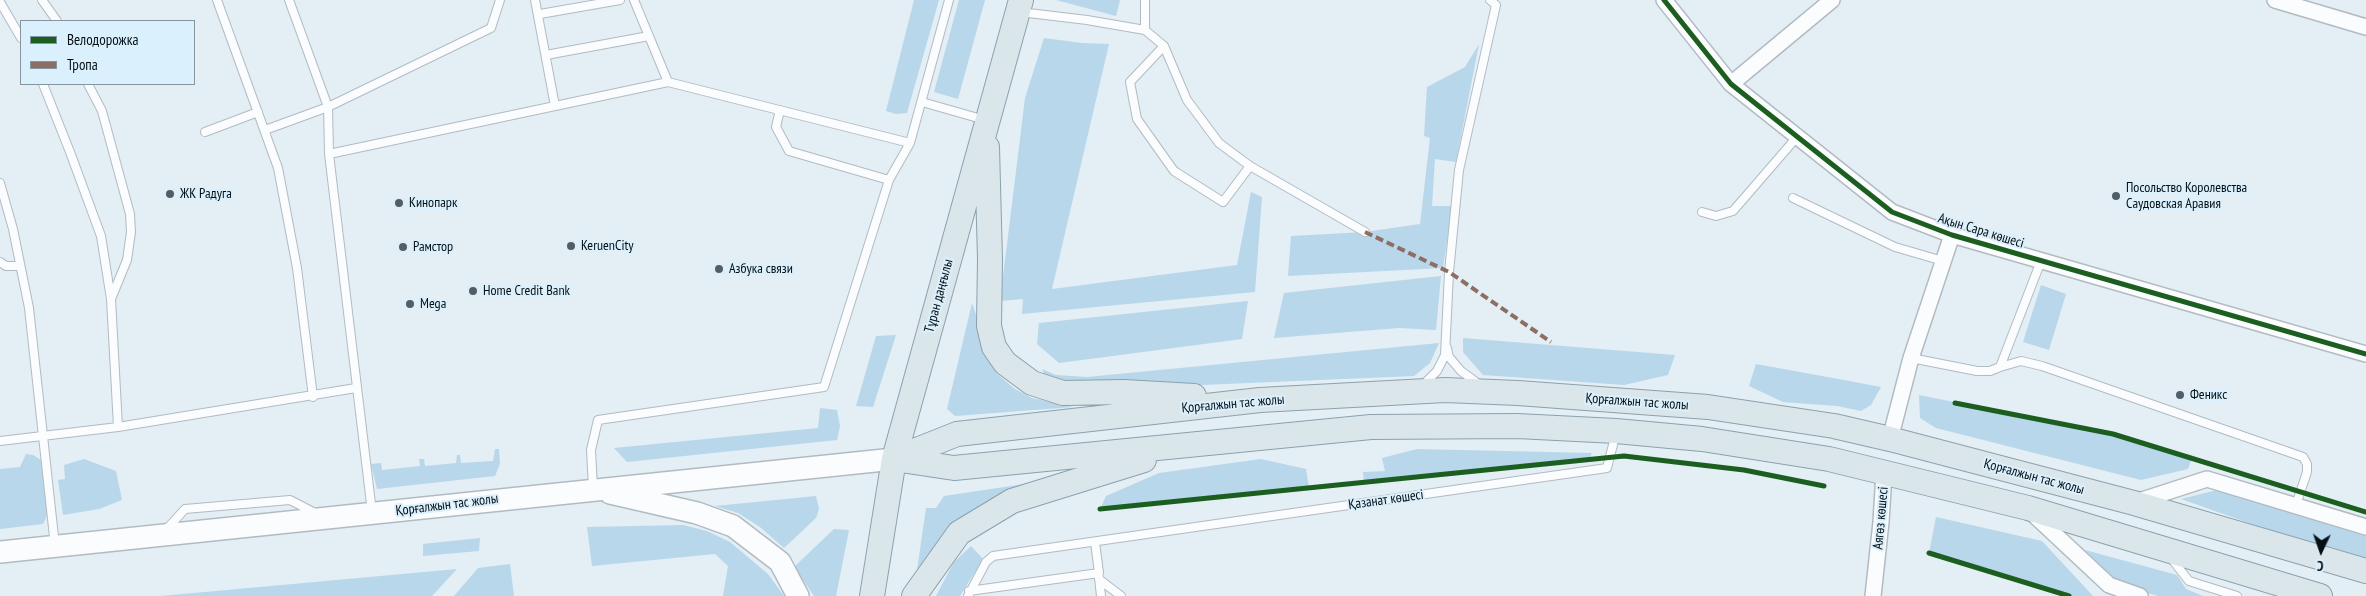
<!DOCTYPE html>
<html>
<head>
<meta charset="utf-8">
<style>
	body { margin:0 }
	#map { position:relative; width:2366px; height:596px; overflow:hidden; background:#e3eef5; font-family:"PT Sans Narrow",sans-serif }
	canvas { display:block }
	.legend { position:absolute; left:20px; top:20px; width:175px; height:65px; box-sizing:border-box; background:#dbf0fd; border:1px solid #8696a0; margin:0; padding:6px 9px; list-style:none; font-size:15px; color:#060f14 }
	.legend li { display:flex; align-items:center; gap:10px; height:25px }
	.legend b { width:25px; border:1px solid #8696a0 }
	.north { position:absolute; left:2296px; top:526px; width:50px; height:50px; -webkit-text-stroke:4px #dbf0fd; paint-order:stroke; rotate:183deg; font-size:14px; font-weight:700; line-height:20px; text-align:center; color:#060f14 }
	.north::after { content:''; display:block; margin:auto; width:18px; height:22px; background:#060f14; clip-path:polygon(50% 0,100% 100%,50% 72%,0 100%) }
</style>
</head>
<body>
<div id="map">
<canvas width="2366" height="596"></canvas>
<ul class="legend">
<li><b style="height:6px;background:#1b5e20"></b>Велодорожка</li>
<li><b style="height:6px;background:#8d6e63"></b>Тропа</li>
</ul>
<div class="north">С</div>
</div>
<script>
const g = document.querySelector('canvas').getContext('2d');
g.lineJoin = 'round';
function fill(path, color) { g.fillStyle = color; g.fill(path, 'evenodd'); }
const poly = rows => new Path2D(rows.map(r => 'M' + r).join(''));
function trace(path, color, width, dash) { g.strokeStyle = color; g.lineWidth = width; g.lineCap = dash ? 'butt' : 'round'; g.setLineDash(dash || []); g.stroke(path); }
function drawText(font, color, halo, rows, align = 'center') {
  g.font = font + ' "PT Sans Narrow",sans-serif'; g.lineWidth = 4; g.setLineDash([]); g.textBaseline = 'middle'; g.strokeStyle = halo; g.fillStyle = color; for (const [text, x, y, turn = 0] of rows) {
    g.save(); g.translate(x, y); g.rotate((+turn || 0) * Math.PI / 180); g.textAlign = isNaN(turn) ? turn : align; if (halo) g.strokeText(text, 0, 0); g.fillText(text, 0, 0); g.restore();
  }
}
fill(poly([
	[914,0,939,0,907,113,896,114,886,111],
	[959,0,985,0,958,99,934,92],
	[1056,0,1120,0,1116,16],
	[1044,38,1082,43,1109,44,1052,289,1237,265,1251,192,1262,197,1255,292,1022,314,1023,299,1000,301,1025,98],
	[1479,44,1456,162,1435,159,1432,206,1452,206,1443,268,1288,276,1291,236,1365,232,1420,224,1430,138,1424,136,1427,87,1465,67],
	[1441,276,1436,330,1399,328,1274,338,1284,293],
	[2041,285,2066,294,2049,350,2023,342],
	[1248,301,1242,339,1059,363,1037,344,1039,323],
	[972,303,996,373,1015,389,1032,398,1074,407,955,416,947,409],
	[896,335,873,407,856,406,876,336],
	[1463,338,1675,355,1668,375,1624,385,1483,375,1463,352],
	[1439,343,1430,363,1414,376,1202,385,1137,381,1053,381,1045,376,1042,369,1056,375,1087,377],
	[1756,364,1844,380,1881,387,1871,405,1861,411,1837,406,1783,402,1749,386],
	[1919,395,2113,434,2192,458,2188,469,2141,480,1936,428,1920,418],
	[820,408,837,410,840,426,837,440,627,462,614,448,818,428],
	[495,449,499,449,500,464,495,476,377,489,371,464,381,463,382,470,420,466,419,459,424,459,425,466,456,463,457,455,460,455,461,463,493,461],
	[1417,449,1592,453,1589,460,1364,483,1363,472,1385,471,1382,458],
	[26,454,33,455,41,460,50,510,43,524,0,529,0,469,20,467],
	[84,459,116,471,122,500,99,509,63,515,58,480,65,479,64,465],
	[1261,459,1306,469,1309,488,1100,509,1106,496,1159,473],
	[1031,483,992,499,953,526,915,584,926,508,936,508,944,496],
	[2217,490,2366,536,2366,560,2277,533,2181,499],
	[816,496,819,509,816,518,784,548,760,527,738,513,715,506],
	[1936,517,2042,541,2093,596,2069,596,1929,553],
	[683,525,707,531,730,542,768,574,784,596,723,596,728,566,715,554,592,566,587,527],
	[834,529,849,530,836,596,814,596,794,567],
	[480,538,479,551,423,556,423,544],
	[971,546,983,559,960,596,936,596,954,562],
	[2085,550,2177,575,2186,589,2203,596,2158,596,2120,585],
	[510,564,514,596,454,596,478,568],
	[457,569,432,596,161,596]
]), '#b8d7eb');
const lane = poly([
	[42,0,57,21],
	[217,0,278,168,297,268,313,397],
	[535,0,555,106],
	[634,0,668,82],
	[1145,0,1145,30],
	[0,2,21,38],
	[1020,12,1087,20,1145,30,1164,46,1130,82,1137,119,1174,171,1223,202,1250,166,1365,232],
	[540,14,620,0],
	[1164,46,1187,100,1219,143,1250,166],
	[546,55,649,36],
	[43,84,70,152,101,236,111,299,118,427],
	[88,84,102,111,130,214,131,232,127,260,111,299],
	[922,102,985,120],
	[780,110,776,127,789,151,889,180],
	[265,130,328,107,289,0],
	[205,132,258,112],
	[329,154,328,107,491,28,500,0],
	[0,183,13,229,29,308,55,546],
	[1793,198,1895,247,1943,261],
	[1702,212,1716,216,1733,211,1797,137],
	[0,262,6,266,20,266],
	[1447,348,1449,357,1461,371,1480,385],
	[1911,358,1977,371,1990,371,2000,367,2041,261],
	[2000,367,2021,361,2042,366,2303,457,2307,464,2307,472,2296,505],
	[1423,385,1437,371,1445,355,1449,272,1459,170,1496,5,1490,0],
	[0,441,118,427,356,388],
	[593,488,591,450,598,420,824,387,889,180,910,143,949,0],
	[372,512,329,154,668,82,910,143],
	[165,531,185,509,290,500,317,514],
	[2171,558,2189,581,2237,596],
	[1099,578,1101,596],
	[1100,580,1121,596],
	[969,591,1099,573,1095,542],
	[968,596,986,562,993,556,1607,468,1616,433]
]);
const street = poly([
	[1664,0,1731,84,1892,212,1952,235,2366,354],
	[2275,0,2366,27],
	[1731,84,1832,0],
	[1890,439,1911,358,1952,235],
	[2136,502,2207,479,2366,527],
	[2032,513,2109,585,2140,596],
	[1873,596,1881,522,1884,473]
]);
const secondary = poly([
	[610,493,697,513,733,526,780,562,798,596],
	[0,552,894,459]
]);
const primary = poly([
	[987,147,990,260,989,326,994,347,1005,363,1032,383,1063,393,1124,392,1194,396],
	[894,459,957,434,1260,400,1445,390,1518,393,1708,407,1834,426,1890,439,2134,503,2366,571],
	[894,459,954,468,1371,427,1517,426,1616,431,1702,439,1829,459,2028,508,2320,596],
	[872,596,894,459,1021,0],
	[914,596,959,533,1012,501,1144,460]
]);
trace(lane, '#b2bbc1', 10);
trace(street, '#b2bbc1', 18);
trace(secondary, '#b2bbc1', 24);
trace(primary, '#8ca1ac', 26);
trace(lane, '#fbfcfe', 8);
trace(street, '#fbfcfe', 15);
trace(secondary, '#fbfcfe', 21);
trace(primary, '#dbe6eb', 24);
trace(poly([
	[1365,232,1449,272,1551,342]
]), '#8d6e63', 4, [8, 4]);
trace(poly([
	[1664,0,1731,84,1892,212,1952,235,2366,354],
	[1955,403,2113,434,2366,512],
	[1100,509,1624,456,1744,470,1824,486],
	[1929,553,2069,596]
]), '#1b5e20', 5);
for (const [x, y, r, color] of [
	[170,194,5,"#535d63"],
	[2116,196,5,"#535d63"],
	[399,203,5,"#535d63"],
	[571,246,5,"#535d63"],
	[403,247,5,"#535d63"],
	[719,269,5,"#535d63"],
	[473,291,5,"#535d63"],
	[410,304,5,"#535d63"],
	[2180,395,5,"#535d63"]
]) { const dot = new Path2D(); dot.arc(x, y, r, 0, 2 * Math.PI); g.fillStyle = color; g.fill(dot); trace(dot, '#dbf0fd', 2); }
drawText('14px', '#060f14', '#dbf0fd', [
	["Посольство Королевства",2126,188],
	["Саудовская Аравия",2126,204],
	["ЖК Радуга",180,194],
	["Кинопарк",409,203],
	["KeruenCity",581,246],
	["Рамстор",413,247],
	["Азбука связи",729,269],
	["Home Credit Bank",483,291],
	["Mega",420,304],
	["Феникс",2190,395]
], 'left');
drawText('14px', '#060f14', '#dbf0fd', [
	["Ақын Сара көшесі",1981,231,17],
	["Тұран даңғылы",939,296,-75],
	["Қорғалжын тас жолы",1637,402,4],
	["Қорғалжын тас жолы",1233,404,-5],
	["Қорғалжын тас жолы",2034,477,15],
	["Қазанат көшесі",1386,500,-8],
	["Қорғалжын тас жолы",447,505,-7],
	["Аягөз көшесі",1881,518,-85]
]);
</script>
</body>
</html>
